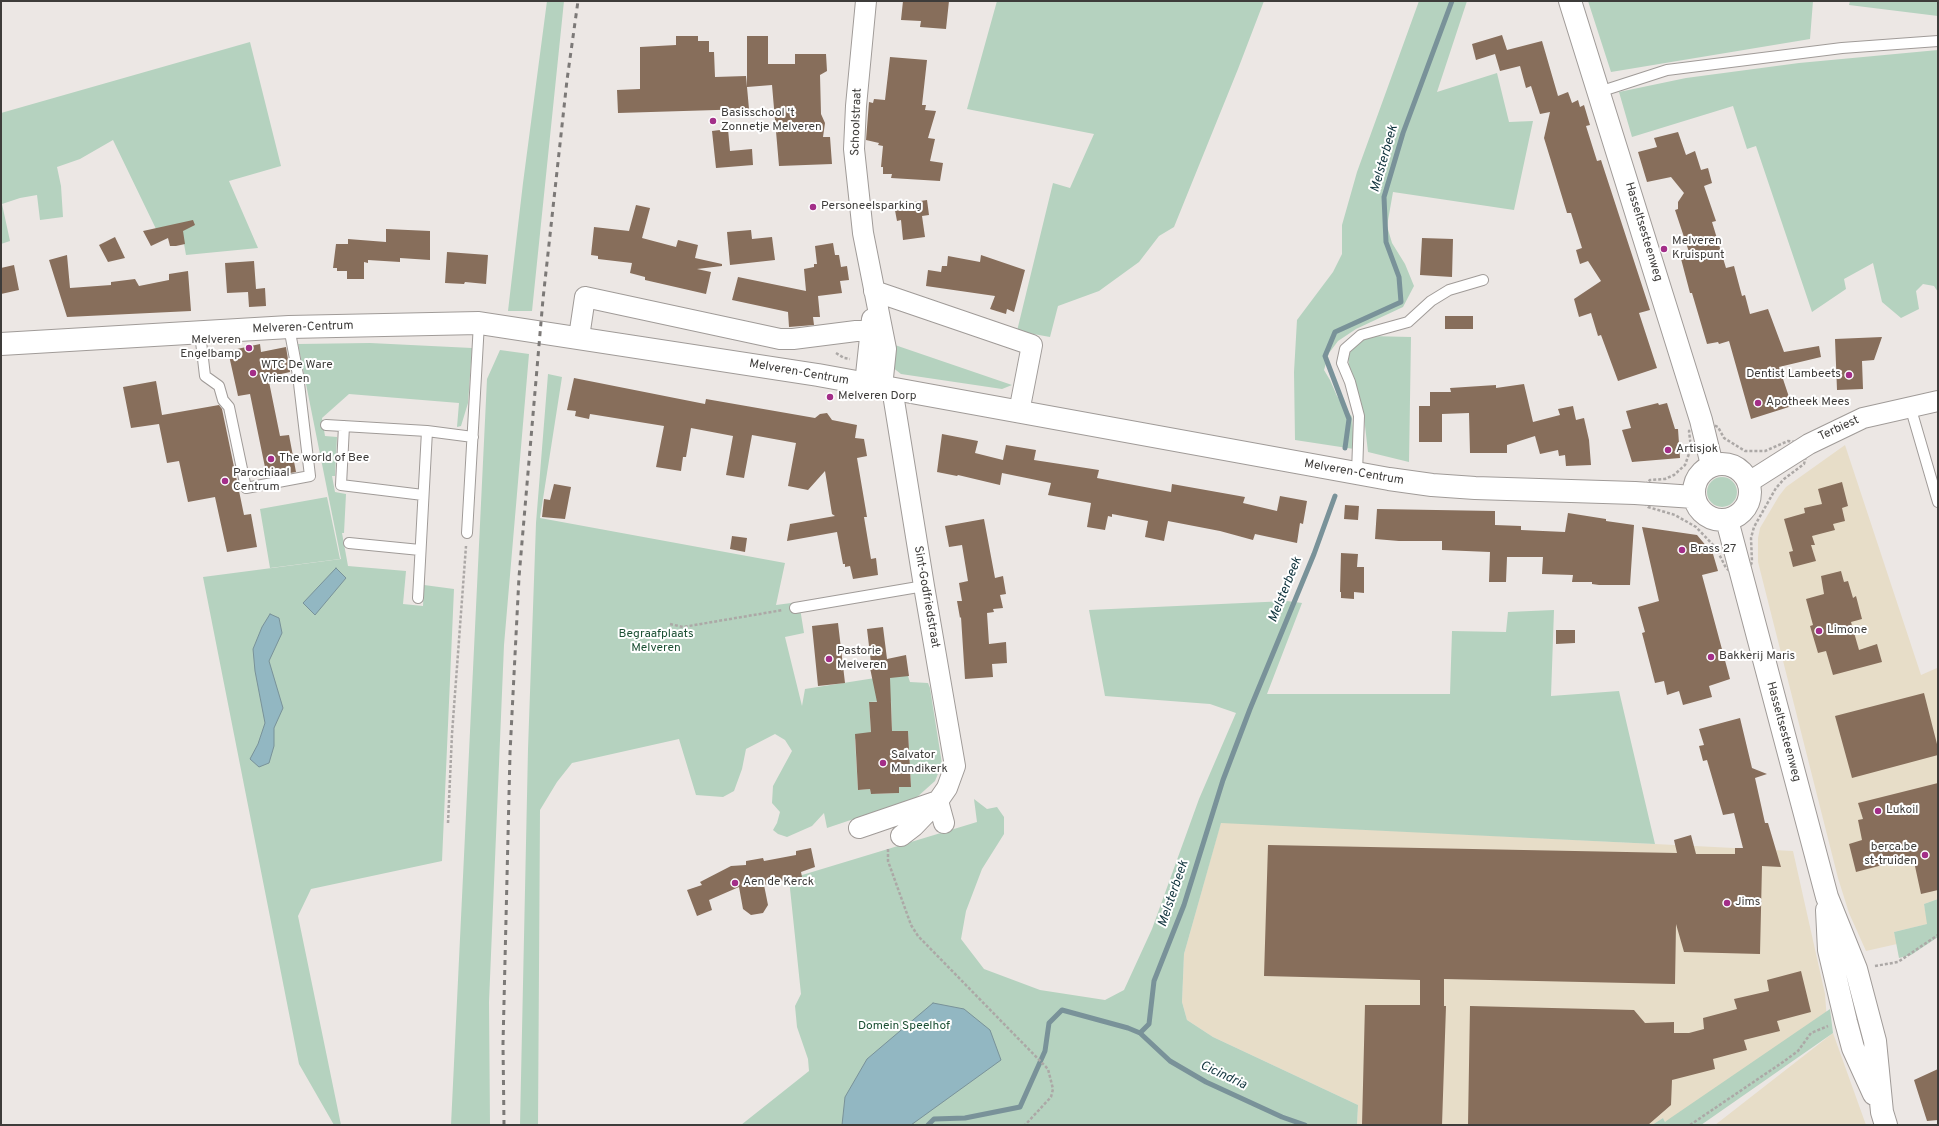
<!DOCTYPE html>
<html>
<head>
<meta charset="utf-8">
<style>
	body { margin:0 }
	#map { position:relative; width:1939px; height:1126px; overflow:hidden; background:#ece7e4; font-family:Overpass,sans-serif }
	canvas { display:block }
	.frame { position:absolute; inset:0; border:2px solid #3e3c3a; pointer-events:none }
</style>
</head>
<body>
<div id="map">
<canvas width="1939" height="1126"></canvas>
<div class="frame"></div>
</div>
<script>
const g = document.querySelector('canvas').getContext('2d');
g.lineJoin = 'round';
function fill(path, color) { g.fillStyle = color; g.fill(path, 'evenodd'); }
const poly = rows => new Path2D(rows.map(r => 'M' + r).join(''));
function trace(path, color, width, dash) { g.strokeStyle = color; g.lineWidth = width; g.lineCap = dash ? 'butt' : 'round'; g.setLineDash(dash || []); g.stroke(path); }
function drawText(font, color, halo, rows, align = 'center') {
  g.font = font + ' Overpass,sans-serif'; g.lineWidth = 4; g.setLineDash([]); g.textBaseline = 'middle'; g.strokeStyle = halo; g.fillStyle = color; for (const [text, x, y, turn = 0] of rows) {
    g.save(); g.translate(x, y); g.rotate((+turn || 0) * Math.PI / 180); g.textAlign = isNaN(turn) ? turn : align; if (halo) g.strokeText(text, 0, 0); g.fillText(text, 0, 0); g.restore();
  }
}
fill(poly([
	[1845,445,1921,675,1937,668,1938,672,1938,899,1924,904,1928,924,1894,932,1897,944,1866,951,1849,913,1838,878,1758,562,1758,538,1760,528,1779,496,1786,487],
	[1221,822,1793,851,1825,994,1827,1021,1667,1125,1663,1118,1652,1125,1357,1125,1358,1105,1213,1037,1187,1020,1182,1002,1184,954],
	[1833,1033,1866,1125,1715,1125]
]), '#e7ddc8');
fill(poly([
	[547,1,564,1,532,311,508,311,523,183],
	[997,1,1264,1,1238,69,1174,227,1159,236,1139,262,1099,291,1058,306,1050,337,1017,331,1053,183,1070,188,1094,134,967,109],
	[1419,1,1467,1,1437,92,1497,73,1509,122,1533,121,1514,210,1393,192,1387,226,1392,243,1405,264,1414,286,1403,307,1356,329,1338,341,1329,353,1324,370,1330,380,1337,396,1352,417,1354,449,1295,440,1294,372,1297,320,1333,272,1342,254,1342,225,1357,172],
	[1588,1,1813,1,1810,39,1611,72],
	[1850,1,1938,1,1938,16,1849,5],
	[250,42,281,166,229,181,258,248,186,255,181,227,157,231,113,140,80,159,57,167,61,186,63,217,40,220,37,195,20,198,2,204,10,241,1,244,1,113],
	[1938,50,1938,292,1934,286,1923,284,1916,291,1919,309,1901,318,1882,302,1873,263,1844,279,1846,289,1812,312,1756,146,1747,149,1733,106,1632,137,1619,92,1686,78,1799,63],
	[1369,336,1411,337,1409,462,1368,452,1364,417,1350,374,1348,356,1356,342],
	[370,343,472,348,468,403,461,426,457,427,459,403,349,394,322,418,325,436,337,437,335,476,332,476,335,492,346,494,344,533,342,533,348,566,406,571,403,604,423,606,424,585,454,589,442,861,311,889,298,916,341,1125,334,1125,299,1064,203,577,341,559,298,344],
	[892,344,1012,385,1002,389,901,374,892,367],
	[500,350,529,354,504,645,489,1002,490,1125,451,1125,487,379],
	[548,374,562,377,540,518,785,563,776,605,799,602,804,633,785,637,802,706,805,689,907,673,910,682,928,683,930,688,942,764,935,781,916,798,827,828,824,813,812,826,787,837,778,834,773,830,777,823,780,812,772,803,773,786,792,751,785,740,775,734,746,749,742,769,734,791,723,797,696,795,679,739,572,763,557,782,540,810,538,1125,520,1125,528,749,536,523],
	[891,701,892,731,908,731,911,787,899,787,899,793,871,794,870,789,858,790,855,739,871,732,869,702],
	'1707 492a15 15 0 1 1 30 0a15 15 0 1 1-30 0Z',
	[327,497,340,559,270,568,260,509],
	[1287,601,1302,603,1267,694,1450,694,1452,631,1506,632,1508,612,1554,610,1551,696,1619,691,1655,844,1221,823,1184,954,1182,1002,1187,1020,1213,1037,1358,1105,1357,1125,741,1125,809,1071,808,1059,797,1027,795,1006,801,994,789,879,977,822,974,799,987,809,997,807,1004,817,1004,834,982,869,966,911,961,939,984,969,1040,990,1105,1000,1124,990,1152,929,1199,799,1236,713,1210,704,1105,696,1089,610],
	[1938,899,1938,937,1911,955,1899,958,1894,932,1927,924,1924,904],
	[1830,1009,1833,1033,1701,1125,1652,1125,1663,1118,1665,1122,1669,1119]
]), '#b5d2bf');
const water = poly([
	[336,568,346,578,315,615,303,603,336,568],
	[270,614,279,618,282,633,269,661,283,708,274,728,274,746,269,763,259,767,250,759,258,744,265,723,255,671,253,649,262,627,270,614],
	[933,1003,964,1009,990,1030,1001,1060,911,1125,842,1125,845,1097,867,1059,933,1003]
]);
fill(water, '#92b7c2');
trace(water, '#799299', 1);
trace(poly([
	[1345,448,1349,419,1325,356,1335,332,1401,302,1399,277,1386,242,1384,197,1403,133,1452,1],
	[1140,1033,1170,1061,1206,1082,1282,1117,1305,1125],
	[928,1125,934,1119,965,1118,1020,1107,1045,1051,1049,1023,1062,1010,1128,1028,1140,1033,1149,1024,1154,981,1184,905,1223,780,1250,709,1314,554,1335,496]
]), '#799299', 5);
fill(poly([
	[903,1,949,1,946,29,920,27,921,21,901,20],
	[1502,35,1507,50,1542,41,1558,96,1568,92,1572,103,1578,100,1580,107,1584,105,1590,125,1586,126,1597,161,1601,160,1650,310,1639,313,1657,368,1618,381,1601,335,1598,336,1591,313,1579,317,1574,299,1601,281,1588,261,1580,264,1576,250,1582,248,1571,213,1567,213,1544,138,1550,112,1540,114,1531,86,1526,88,1520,66,1500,71,1495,54,1476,60,1472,44],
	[676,36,698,36,698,41,709,41,709,52,714,52,715,77,746,76,749,109,618,113,617,90,640,89,640,47,676,45],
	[747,36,768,36,768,64,795,64,795,54,826,54,827,71,820,75,821,114,825,123,823,137,830,137,832,164,779,166,772,85,747,87],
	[890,57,927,60,922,105,926,105,925,110,936,111,928,138,935,139,930,161,943,163,940,181,891,178,892,174,883,174,883,167,881,167,883,146,878,145,879,143,866,140,869,102,873,103,874,99,885,100],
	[728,129,730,151,752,149,753,165,716,168,712,131],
	[1678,132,1686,155,1695,151,1701,170,1708,168,1712,183,1704,186,1716,221,1712,222,1726,268,1734,266,1742,296,1745,295,1750,314,1768,309,1784,352,1819,346,1821,357,1779,367,1792,406,1751,419,1729,341,1719,344,1718,342,1707,344,1692,293,1690,293,1680,255,1689,252,1675,210,1678,209,1678,202,1684,193,1671,177,1647,182,1638,152,1657,147,1654,138],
	[927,200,929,215,922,216,925,237,903,240,901,220,897,221,894,205],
	[636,205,650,208,642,238,676,247,678,240,698,245,695,258,722,264,722,266,697,269,711,272,706,294,645,280,645,277,630,273,632,263,598,259,598,256,591,255,594,227,629,231],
	[193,220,195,225,183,231,185,244,176,246,170,246,168,238,151,246,143,231],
	[386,229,430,231,430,260,400,258,400,262,368,260,368,263,364,262,364,279,347,279,347,271,337,271,337,268,333,268,336,244,348,244,348,239,386,242],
	[751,230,752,239,772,237,775,260,730,265,727,232],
	[115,237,125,258,108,262,99,245],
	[1422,238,1453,239,1452,277,1420,275],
	[833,243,835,255,839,255,841,267,847,266,849,280,840,281,842,293,818,296,820,317,813,317,814,325,789,327,788,312,732,300,738,277,806,291,804,269,814,267,814,264,817,264,815,246],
	[447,252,488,255,486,284,465,282,464,284,445,283],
	[67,255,70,288,111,285,111,282,135,279,139,286,169,280,169,274,188,271,191,311,67,317,49,260],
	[981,255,1025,270,1014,312,1007,309,1006,314,990,309,995,296,926,286,928,270,941,272,942,266,947,266,948,256,980,262],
	[254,261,256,289,265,288,266,306,249,307,248,292,227,293,225,263],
	[14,265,19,290,1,294,1,268],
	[1445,316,1473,316,1473,329,1445,329],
	[1882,337,1874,360,1862,361,1863,389,1837,390,1835,339],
	[260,344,261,352,286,347,290,372,268,377,280,436,289,435,296,472,267,477,250,394,238,396,228,351],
	[574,378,705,404,706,399,815,418,820,414,827,413,832,420,857,425,855,438,864,439,867,456,857,458,867,517,864,517,871,559,876,558,878,575,853,579,850,566,845,567,845,564,843,564,837,532,787,541,790,524,835,516,832,514,825,471,808,490,788,486,796,443,752,435,744,478,726,475,733,436,691,428,686,457,683,457,681,471,656,467,664,426,590,414,589,419,575,416,576,411,567,410],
	[156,381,162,415,219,405,222,409,244,515,251,514,257,547,227,552,215,497,188,502,179,461,167,463,159,424,131,428,123,387],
	[1524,384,1533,422,1560,415,1558,409,1573,406,1576,420,1584,418,1589,440,1591,465,1566,466,1565,455,1559,456,1558,450,1540,454,1535,436,1507,445,1507,453,1470,453,1469,413,1442,414,1442,442,1419,442,1419,406,1430,406,1430,392,1451,392,1450,388,1496,385,1496,388],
	[1658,403,1659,405,1667,403,1675,429,1678,429,1680,458,1632,462,1622,430,1631,428,1626,411],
	[942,434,978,441,975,453,1003,460,1006,445,1036,450,1034,460,1099,470,1097,478,1171,492,1172,484,1245,497,1243,503,1277,511,1280,496,1307,501,1303,524,1300,523,1297,543,1255,534,1253,540,1220,531,1168,521,1164,541,1145,537,1148,521,1112,514,1112,517,1108,516,1105,530,1087,527,1091,503,1048,495,1051,483,1002,473,1000,485,958,475,957,476,937,472],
	[1842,482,1848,506,1842,508,1845,521,1833,524,1835,530,1812,536,1815,545,1811,545,1816,561,1793,567,1789,552,1793,551,1784,519,1805,513,1804,508,1822,504,1818,489],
	[554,484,571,487,565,519,542,517,544,499,550,500],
	[1345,505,1359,506,1358,520,1344,519],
	[1377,509,1495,511,1495,525,1521,526,1521,530,1565,532,1568,513,1606,519,1606,521,1634,525,1630,585,1599,585,1592,584,1592,582,1572,582,1573,575,1542,574,1543,557,1507,557,1506,582,1489,582,1490,552,1442,550,1442,541,1399,541,1375,539],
	[984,519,995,578,1003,576,1006,594,1000,595,1003,608,993,609,994,612,987,613,989,644,1006,642,1007,663,992,664,993,677,965,679,961,617,960,618,957,601,962,601,959,583,968,581,962,545,949,547,945,526],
	[1642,527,1697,535,1713,554,1718,571,1702,575,1730,679,1709,686,1712,697,1683,705,1679,691,1667,695,1664,681,1655,683,1642,633,1645,632,1638,607,1659,601],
	[732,536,747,538,745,552,730,549],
	[1341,553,1358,554,1357,567,1364,567,1364,593,1354,592,1354,599,1341,598,1341,592,1340,592],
	[1841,571,1844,582,1848,581,1853,598,1856,596,1862,619,1851,622,1859,650,1877,644,1882,662,1833,675,1826,651,1818,653,1810,626,1813,625,1806,599,1824,594,1821,576],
	[838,623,845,683,818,686,812,626],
	[883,627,887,659,906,655,909,676,890,678,892,731,908,731,911,787,899,787,899,793,871,794,870,789,858,790,855,734,871,732,869,702,877,702,869,663,871,663,867,629],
	[1556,630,1575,630,1575,643,1556,644],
	[1924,693,1938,748,1938,755,1852,778,1835,716],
	[1740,718,1752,768,1767,774,1755,778,1765,823,1768,823,1781,867,1762,866,1760,954,1684,952,1676,924,1675,984,1444,979,1444,1006,1446,1006,1442,1125,1362,1125,1365,1005,1420,1005,1420,980,1264,976,1268,845,1677,853,1674,840,1691,835,1696,854,1735,854,1735,848,1743,848,1734,813,1723,815,1707,760,1703,761,1699,746,1704,745,1699,729],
	[1938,783,1938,890,1921,894,1913,857,1856,872,1849,844,1862,840,1858,820,1863,819,1858,803],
	[811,848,815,867,801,872,802,877,764,885,768,905,763,913,751,915,743,909,739,887,709,900,712,910,697,916,687,890,702,885,700,882,731,866,746,865,746,861,763,858,764,861,796,855,796,851],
	[1801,971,1811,1012,1777,1021,1780,1031,1744,1040,1747,1050,1713,1059,1715,1069,1672,1080,1671,1105,1648,1125,1468,1125,1470,1006,1634,1010,1645,1023,1674,1022,1674,1033,1689,1033,1704,1029,1703,1018,1737,1009,1734,999,1769,991,1767,980],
	[1938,1069,1938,1120,1927,1121,1914,1080]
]), '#876e5b');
const lane = poly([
	[1599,92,1667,70,1842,48,1938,41],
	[200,333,205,376,219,386,223,400,229,407,246,488,310,476,298,375,289,327],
	[1910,406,1938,502],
	[326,425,427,431,473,437],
	[344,426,341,485,423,495],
	[1357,473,1359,416,1350,382,1342,363,1345,349,1361,335,1408,322,1431,301,1449,290,1483,280],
	[467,533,479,323],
	[349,543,420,550],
	[418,598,427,431],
	[795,608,924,586]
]);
const street = poly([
	[866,1,856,106,854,149,863,233,886,349,882,387],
	[874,291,1032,345,1019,412],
	[579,337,585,297,780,339,793,339,856,331,871,331],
	[865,384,872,319],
	[892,388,924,586,955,766,947,788,938,801,914,826,901,836],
	[1749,482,1809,444,1863,418,1938,401],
	[859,828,938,801,944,823]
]);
const secondary = poly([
	[1570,1,1701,420,1712,465],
	[1,344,289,327,479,323,818,375,1389,479,1432,485,1475,488,1635,493,1694,497],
	'1694 492a28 28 0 1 1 56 0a28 28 0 1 1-56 0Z',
	[1727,520,1827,897,1856,969,1875,1041,1882,1112,1886,1125],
	[1827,910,1829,950,1846,1022,1853,1048,1874,1094]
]);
trace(lane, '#a09b98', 12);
trace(street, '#a09b98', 22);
trace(secondary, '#a09b98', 24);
trace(poly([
	[836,353,844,358,850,359],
	[1701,420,1718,427,1724,438,1745,451,1765,451,1788,441,1809,444,1804,464,1784,479,1776,488,1754,527,1751,538,1752,562,1744,582,1726,568,1716,548,1696,527,1675,515,1648,507,1635,493,1650,480,1665,479,1674,475,1685,465,1691,448,1689,431,1701,420],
	[670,624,683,627,783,610],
	[448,823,452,734,466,546],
	[888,849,888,861,911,925,918,936,1048,1069,1053,1089,1051,1097,1025,1125],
	[1875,966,1898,962,1938,935],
	[1690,1125,1783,1062,1798,1051,1811,1033,1828,1026]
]), '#aca8a6', 2.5, [3, 2]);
trace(lane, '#fff', 10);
trace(street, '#fff', 20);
trace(secondary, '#fff', 22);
trace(poly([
	[504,1125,503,1044,510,753,519,577,543,299,567,80,578,1]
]), '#7c7977', 3, [5, 5]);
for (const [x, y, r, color] of [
	[713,121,4,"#a32e88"],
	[813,207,4,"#a32e88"],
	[1664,249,4,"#a32e88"],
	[249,348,4,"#a32e88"],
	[253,373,4,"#a32e88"],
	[1849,375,4,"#a32e88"],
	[830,397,4,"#a32e88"],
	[1758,403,4,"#a32e88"],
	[1668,450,4,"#a32e88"],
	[271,459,4,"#a32e88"],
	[225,481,4,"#a32e88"],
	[1682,550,4,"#a32e88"],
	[1819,631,4,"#a32e88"],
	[1711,657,4,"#a32e88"],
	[829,659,4,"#a32e88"],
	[883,763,4,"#a32e88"],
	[1878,811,4,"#a32e88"],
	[1925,855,4,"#a32e88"],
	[735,883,4,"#a32e88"],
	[1727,903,4,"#a32e88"]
]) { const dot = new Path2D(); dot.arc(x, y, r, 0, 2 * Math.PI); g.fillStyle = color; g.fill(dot); trace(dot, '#fff', 1.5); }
drawText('12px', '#3e3c3a', '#fff', [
	["Basisschool 't",721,114],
	["Zonnetje Melveren",721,128],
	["Personeelsparking",821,207],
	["Melveren",1672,242],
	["Kruispunt",1672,256],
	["Melveren",241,341,"right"],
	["Engelbamp",241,355,"right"],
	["WTC De Ware",261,366],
	["Vrienden",261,380],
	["Dentist Lambeets",1841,375,"right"],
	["Melveren Dorp",838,397],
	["Apotheek Mees",1766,403],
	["Artisjok",1676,450],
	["The world of Bee",279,459],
	["Parochiaal",233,474],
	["Centrum",233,488],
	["Brass 27",1690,550],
	["Limone",1827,631],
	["Pastorie",837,652],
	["Melveren",837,666],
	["Bakkerij Maris",1719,657],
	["Salvator",891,756],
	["Mundikerk",891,770],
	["Lukoil",1886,811],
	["berca.be",1917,848,"right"],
	["st-truiden",1917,862,"right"],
	["Aen de Kerck",743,883],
	["Jims",1735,903]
], 'left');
drawText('12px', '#3e3c3a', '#fff', [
	["Schoolstraat",857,122,-88],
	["Hasseltsesteenweg",1643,232,73],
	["Melveren-Centrum",303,328,-2],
	["Melveren-Centrum",799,373,10],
	["Terbiest",1839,429,-25],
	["Melveren-Centrum",1354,473,10],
	["Sint-Godfriedstraat",926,597,80],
	["Hasseltsesteenweg",1783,732,75]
]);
drawText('12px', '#1c5034', '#fff', [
	["Begraafplaats",656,635],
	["Melveren",656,649],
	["Domein Speelhof",904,1027]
]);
drawText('italic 13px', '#10333d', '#fff', [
	["Melsterbeek",1385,159,-74],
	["Melsterbeek",1286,590,-68],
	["Melsterbeek",1174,894,-71],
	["Cicindria",1223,1076,25]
]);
</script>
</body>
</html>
